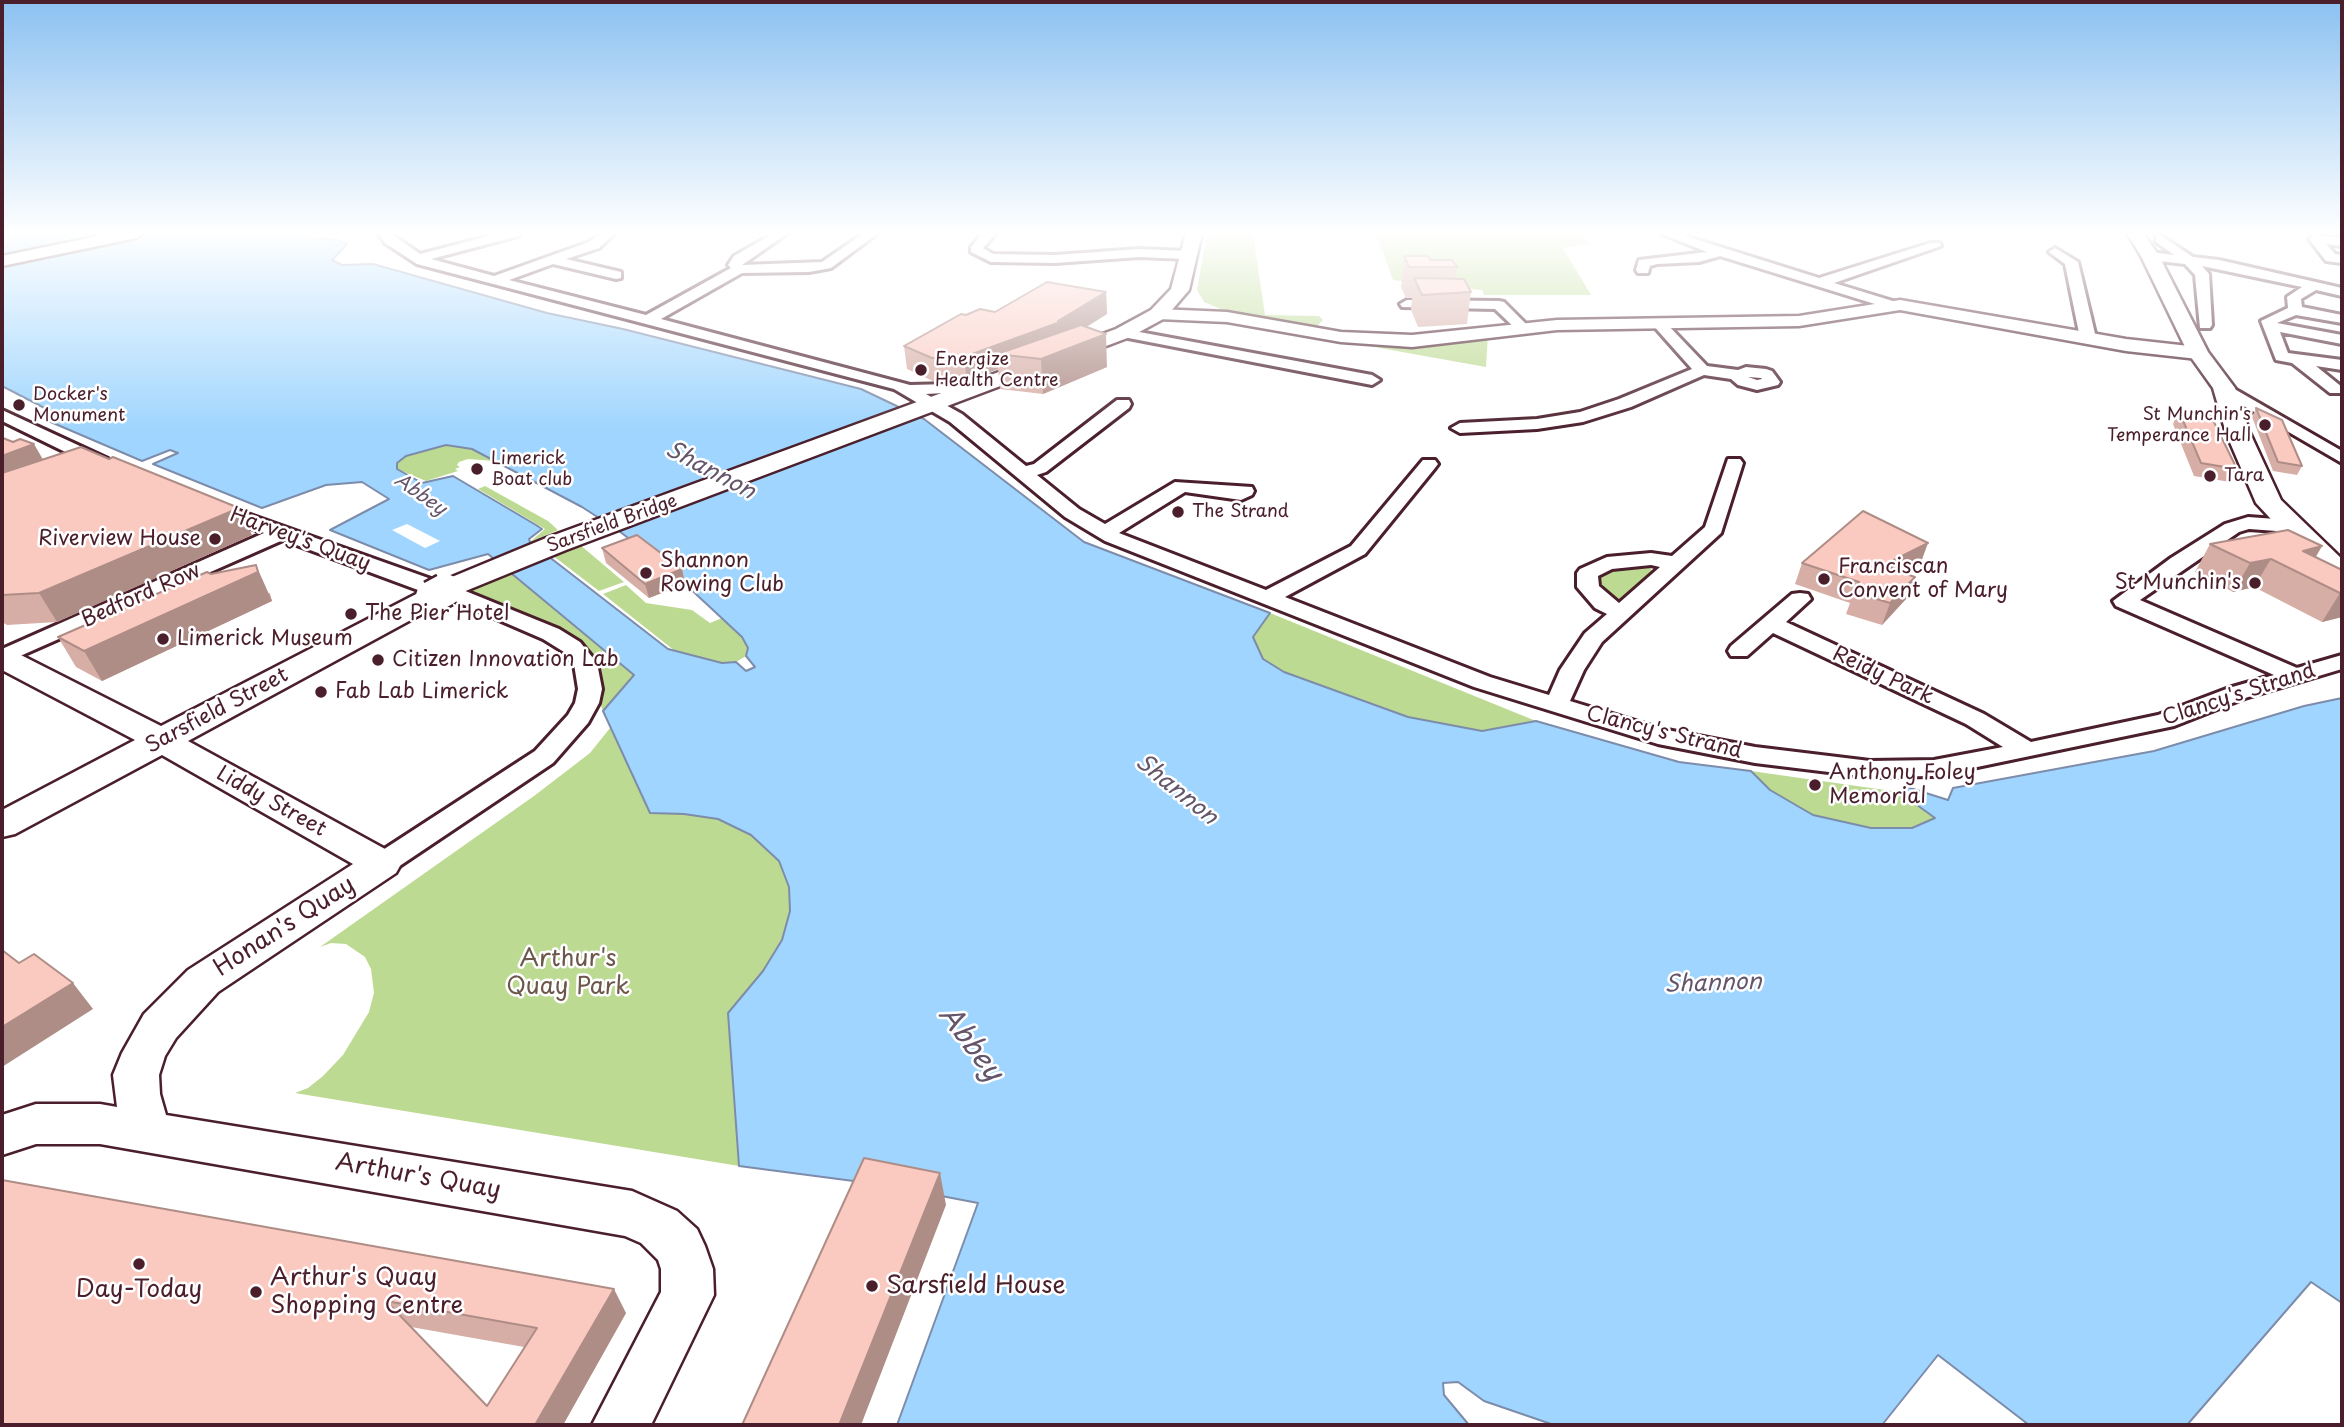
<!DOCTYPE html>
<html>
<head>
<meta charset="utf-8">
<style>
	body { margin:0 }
	#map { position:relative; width:2344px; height:1427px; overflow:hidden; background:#fff; font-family:"Playpen Sans",sans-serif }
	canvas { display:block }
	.frame { position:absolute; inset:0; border:4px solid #4a1f2b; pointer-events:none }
</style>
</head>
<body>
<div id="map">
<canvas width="2344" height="1427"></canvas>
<div class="frame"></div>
</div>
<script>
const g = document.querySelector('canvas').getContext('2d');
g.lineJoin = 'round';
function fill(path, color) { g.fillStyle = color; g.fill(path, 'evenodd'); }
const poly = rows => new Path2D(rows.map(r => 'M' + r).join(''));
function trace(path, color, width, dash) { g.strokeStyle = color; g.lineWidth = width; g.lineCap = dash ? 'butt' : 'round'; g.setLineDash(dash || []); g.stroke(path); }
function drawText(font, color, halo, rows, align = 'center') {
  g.font = font + ' "Playpen Sans",sans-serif'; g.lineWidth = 5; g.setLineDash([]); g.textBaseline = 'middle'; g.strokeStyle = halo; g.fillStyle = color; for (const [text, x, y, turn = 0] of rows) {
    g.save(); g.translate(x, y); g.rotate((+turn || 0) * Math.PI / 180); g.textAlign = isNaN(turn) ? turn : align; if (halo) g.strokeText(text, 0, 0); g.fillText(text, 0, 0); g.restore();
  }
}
fill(poly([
	[1207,233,1288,234,1253,235,1265,315,1319,316,1323,320,1317,326,1306,327,1235,315,1204,302,1197,290],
	[1376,233,1577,233,1591,244,1563,248,1591,295,1484,295,1482,290,1393,280],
	[1488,334,1486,367,1363,345,1423,345],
	[446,445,467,447,494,461,468,459,459,462,457,465,460,467,455,469,458,471,426,481,397,469,397,463,406,456],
	[485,486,548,521,558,530,530,542,545,529,478,489],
	[579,544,624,582,599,591,552,555],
	[1645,564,1653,571,1621,600,1610,601,1599,588,1597,576,1609,567],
	[511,571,563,611,634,675,603,711,599,701,603,690,601,667,595,657,585,647,555,627,469,592,473,586],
	[626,585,646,603,692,610,710,623,722,618,742,637,748,648,746,656,736,662,722,663,675,651,603,594],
	[1270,613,1536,721,1482,731,1408,717,1284,672,1263,659,1253,637],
	[610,728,650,813,684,814,718,819,751,835,779,861,789,887,790,911,782,940,763,971,728,1013,739,1166,295,1093,308,1088,323,1076,343,1055,369,1012,374,993,371,969,365,957,346,944,331,943,320,947,534,796,590,753],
	[1751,771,1899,792,1936,818,1912,828,1871,828,1813,815,1770,790]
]), '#bdda92');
const water = poly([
	[2,233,313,233,311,234,312,238,338,240,347,244,332,260,342,265,373,264,547,313,623,329,861,389,924,419,1084,542,1270,613,1253,637,1263,659,1284,672,1408,717,1482,731,1536,721,1679,762,1751,771,1770,790,1813,815,1871,828,1912,828,1935,818,1899,792,1907,787,1948,800,1953,788,2154,751,2304,706,2342,698,2342,1303,2311,1282,2187,1425,2029,1425,1938,1355,1882,1425,1554,1425,1484,1401,1458,1382,1443,1383,1444,1395,1469,1425,897,1425,978,1203,884,1185,739,1166,728,1013,763,971,782,940,790,911,789,887,779,861,751,835,718,819,684,814,650,813,603,711,634,675,488,554,429,570,330,530,389,499,362,482,326,485,262,508,153,464,178,453,170,450,142,461,46,420,58,415,2,386,2,233],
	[446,445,472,449,582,507,619,531,669,569,742,637,748,648,746,656,755,667,746,671,736,662,722,663,668,649,530,542,529,539,542,529,536,525,453,476,422,483,397,469,397,463,406,456,446,445]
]);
fill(water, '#9fd5fe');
trace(water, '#7d8caa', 2);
fill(poly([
	[407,524,440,541,425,548,392,530]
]), '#fff');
const minor = poly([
	[378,233,390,233,420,254,501,233,520,233,518,236,431,259,494,276,589,242,602,233,615,233,599,248,566,259,621,272,621,278,616,279,553,264,509,280,646,315,731,268,728,265,734,256,774,233,788,233,742,265,822,262,864,233,878,233,831,268,809,272,742,273,661,319,910,385,987,383,989,386,987,389,981,391,926,394,962,414,1026,466,1034,464,1117,400,1129,400,1131,404,1129,408,1046,472,1037,475,1079,509,1105,524,1175,482,1252,487,1254,491,1252,495,1241,500,1185,492,1119,533,1266,590,1351,546,1423,460,1435,460,1438,464,1435,468,1365,554,1285,597,1490,677,1549,695,1560,670,1585,633,1607,614,1595,608,1577,587,1577,573,1580,569,1607,557,1651,553,1672,556,1705,527,1728,459,1740,459,1743,463,1721,533,1602,642,1584,670,1570,701,1662,729,1755,747,1870,761,1934,760,2003,747,1966,724,1773,633,1747,656,1731,656,1728,651,1731,646,1792,594,1800,593,1808,594,1811,599,1786,622,1984,714,2031,742,2158,715,2229,688,2274,675,2116,606,2113,601,2171,558,2225,524,2248,517,2290,520,2297,522,2300,526,2297,530,2290,532,2249,529,2239,532,2140,600,2297,668,2342,655,2342,669,2245,698,2174,726,1934,776,1870,777,1755,763,1658,744,1474,687,1105,541,1065,517,950,422,894,389,417,264,385,243,378,233],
	[1651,565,1660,567,1619,603,1599,586,1598,576,1612,569,1651,565],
	[983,233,996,233,983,248,993,254,1055,255,1139,249,1188,251,1195,255,1188,259,1139,257,1055,263,991,262,971,252,971,247,983,233],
	[1660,233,1676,233,1819,278,1930,243,1940,243,1941,246,1834,283,1896,302,1896,308,1891,309,1720,256,1699,262,1657,264,1650,266,1648,273,1638,273,1636,270,1639,260,1707,252,1660,233],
	[2160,235,2193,257,2219,260,2342,288,2342,296,2316,290,2301,299,2302,307,2342,315,2342,323,2296,315,2277,323,2342,335,2342,344,2280,332,2288,353,2342,360,2342,370,2316,366,2342,387,2342,393,2330,393,2292,363,2276,360,2261,321,2288,308,2287,297,2302,287,2202,266,2209,274,2212,325,2210,328,2200,328,2195,275,2185,264,2150,260,2143,256,2150,252,2174,255,2156,242,2156,236,2160,235],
	[2315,235,2342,238,2342,246,2326,244,2335,254,2342,255,2342,263,2326,261,2309,239,2315,235],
	[2055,248,2078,262,2096,338,2093,341,2088,343,2080,338,2065,264,2049,252,2055,248],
	[1407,300,1499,301,1504,302,1529,327,1527,330,1517,330,1495,309,1402,307,1400,304,1407,300],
	[1659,320,1664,321,1707,366,1738,370,1746,367,1766,369,1772,371,1780,382,1778,385,1757,390,1738,385,1731,379,1704,375,1631,407,1583,422,1537,429,1460,433,1451,428,1460,423,1537,419,1580,412,1619,399,1692,369,1652,324,1659,320],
	[1748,377,1761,378,1762,379,1757,380,1748,377],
	[1123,329,1372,375,1380,380,1372,385,1118,336,1116,333,1118,330,1123,329],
	[2224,383,2342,451,2342,463,2218,391,2216,388,2218,385,2224,383],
	[2,410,108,459,111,463,108,467,96,467,2,421,2,410],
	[214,502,434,580,437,585,434,590,426,591,418,590,283,540,2,664,2,649,264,533,207,512,204,508,207,504,214,502],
	[463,590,559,629,580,642,597,663,602,689,599,703,588,723,553,763,392,871,382,874,372,871,368,864,372,857,535,751,568,715,575,703,578,689,574,664,564,652,543,639,455,601,452,596,455,591,463,590]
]);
const tertiary = poly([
	[1900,300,2126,339,2198,347,2207,353,2198,359,2126,351,1900,310,1799,326,1557,330,1412,347,1341,342,1227,322,1158,319,1149,314,1158,309,1227,312,1341,332,1412,335,1557,320,1799,316,1900,300]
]);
const secondary = poly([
	[113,233,144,233,136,238,2,266,2,256,113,233],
	[1186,233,1202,233,1189,290,1165,318,1130,337,566,550,446,599,442,603,188,741,396,855,401,864,396,873,218,992,176,1038,165,1056,159,1075,160,1094,166,1115,632,1191,677,1211,697,1229,705,1246,713,1269,714,1295,651,1425,592,1425,661,1292,661,1269,658,1260,641,1243,625,1236,100,1144,36,1144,2,1155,2,1115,36,1104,100,1104,117,1107,113,1075,122,1053,144,1014,188,970,353,864,162,755,15,834,2,837,2,810,135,740,2,670,2,649,13,651,161,726,422,591,432,588,435,584,546,538,1116,329,1151,310,1171,289,1186,233],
	[2127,233,2143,233,2159,256,2208,352,2235,388,2250,433,2281,500,2342,559,2342,582,2332,580,2307,558,2256,503,2226,433,2213,388,2188,353,2141,256,2127,233]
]);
trace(minor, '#4a1f2b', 6);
trace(tertiary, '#4a1f2b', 5);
trace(secondary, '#4a1f2b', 5);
fill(minor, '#fff');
fill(tertiary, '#fff');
fill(secondary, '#fff');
const secondaryBridge = poly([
	[432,597,445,590]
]);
trace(secondaryBridge, '#4a1f2b', 37, []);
trace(secondaryBridge, '#fff', 32);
fill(poly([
	[1404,256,1430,260,1457,267,1455,279,1471,292,1467,324,1418,327,1411,310,1412,298,1406,298,1401,287],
	[1106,292,1107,314,1086,327,1107,367,1043,394,1000,389,998,369,967,381,935,382,907,369,904,346,966,315,995,312],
	[2256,408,2302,466,2297,475,2273,471,2252,417],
	[2179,411,2237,469,2230,482,2194,476,2173,424],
	[2,439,42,460,252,535,57,622,7,625,2,622],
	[2210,544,2322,546,2316,557,2342,570,2342,617,2322,622,2254,587,2233,592,2195,572],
	[602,548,682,569,685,584,649,598,606,563],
	[1802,563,1920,565,1903,573,1915,577,1906,599,1882,625,1846,614,1850,603,1795,584],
	[270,593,272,601,102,681,76,667,58,637],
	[2,1180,626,1313,563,1425,2,1425],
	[411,1327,524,1347,487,1406]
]), '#d7aea6');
fill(poly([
	[1106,292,1107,314,1064,341,997,354,998,369,967,381,964,357,1058,321],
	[1106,334,1107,367,1043,394,1041,359],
	[34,444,49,470,2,488,2,456],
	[239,508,252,535,57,622,39,593],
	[1928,543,1920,565,1874,588,1882,566],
	[2322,546,2305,574,2303,551],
	[2271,559,2254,587,2233,592,2250,563],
	[256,565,272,601,102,681,84,651],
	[682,569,685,584,649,598,645,584],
	[1915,577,1906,599,1882,625,1890,603],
	[2340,593,2342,593,2342,617,2322,622],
	[73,983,93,1009,2,1067,2,1027],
	[940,1173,946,1205,861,1425,839,1425],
	[614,1289,626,1313,563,1425,535,1425]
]), '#af8d87');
const building = poly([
	[1404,256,1428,256,1430,260,1452,260,1457,267,1409,267,1404,256],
	[1414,278,1464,279,1471,292,1422,295,1414,278],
	[1047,282,1106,292,1058,321,1063,321,964,357,932,358,904,346,961,314,966,315,980,309,995,312,1047,282],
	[1081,325,1106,334,1041,359,997,354,1081,325],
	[2256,408,2282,420,2302,466,2278,462,2256,408],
	[2179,411,2211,416,2237,469,2201,463,2179,411],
	[3,438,13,442,20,439,34,444,2,456,2,439,3,438],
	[81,447,109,459,113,457,239,508,39,593,2,595,2,473,81,447],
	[1863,511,1928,543,1882,566,1915,577,1890,603,1854,592,1859,582,1802,563,1863,511],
	[2288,530,2322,546,2303,551,2342,570,2342,593,2340,593,2271,559,2250,563,2210,544,2288,530],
	[637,535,682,569,645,584,602,548,637,535],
	[256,565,258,572,84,651,58,637,207,572,211,574,256,565],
	[2,950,19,963,34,954,73,983,2,1027,2,950],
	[864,1158,940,1173,839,1425,742,1425,864,1158],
	[2,1180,614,1289,535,1425,2,1425,2,1180],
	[386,1301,537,1328,487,1406,386,1301]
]);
fill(building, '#facac1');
trace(building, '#af8d87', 2);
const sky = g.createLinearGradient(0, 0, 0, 432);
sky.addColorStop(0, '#8bc1f1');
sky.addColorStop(0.54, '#fff');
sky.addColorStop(1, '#ffffff00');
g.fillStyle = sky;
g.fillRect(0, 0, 2344, 432);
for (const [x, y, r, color] of [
	[921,370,7,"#4a1f2b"],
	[19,405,7,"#4a1f2b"],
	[2265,425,7,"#4a1f2b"],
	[477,469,7,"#4a1f2b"],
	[2210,476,7,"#4a1f2b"],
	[1178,512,7,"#4a1f2b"],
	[215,539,7,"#4a1f2b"],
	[646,573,7,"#4a1f2b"],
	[1824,579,7,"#4a1f2b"],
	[2255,583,7,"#4a1f2b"],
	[351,614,7,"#4a1f2b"],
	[163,639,7,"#4a1f2b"],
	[378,660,7,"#4a1f2b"],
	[321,692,7,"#4a1f2b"],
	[1815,785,7,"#4a1f2b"],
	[139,1264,7,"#4a1f2b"],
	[872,1286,7,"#4a1f2b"],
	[256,1292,7,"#4a1f2b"]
]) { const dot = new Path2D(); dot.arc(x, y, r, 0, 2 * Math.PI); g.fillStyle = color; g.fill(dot); trace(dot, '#fff', 2.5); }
drawText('18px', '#4a1f2b', '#fff', [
	["Energize",935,360],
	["Health Centre",935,381],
	["Docker's",33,395],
	["Monument",33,416],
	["St Munchin's",2251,415,"right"],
	["Temperance Hall",2251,436,"right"],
	["Limerick",491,459],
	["Boat club",491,480],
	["Tara",2224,476],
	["The Strand",1192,512]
], 'left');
drawText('18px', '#4a1f2b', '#fff', [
	["Sarsfield Bridge",612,524,-20]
]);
drawText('italic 19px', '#64566a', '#fff', [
	["Abbey",420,495,35]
]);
drawText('21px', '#4a1f2b', '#fff', [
	["Riverview House",201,539,"right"],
	["Shannon",660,561],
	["Rowing Club",660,585],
	["Franciscan",1838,567],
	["Convent of Mary",1838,591],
	["St Munchin's",2241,583,"right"],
	["The Pier Hotel",365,614],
	["Limerick Museum",177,639],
	["Citizen Innovation Lab",392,660],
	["Fab Lab Limerick",335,692],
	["Anthony Foley",1829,773],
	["Memorial",1829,797]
], 'left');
drawText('21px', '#4a1f2b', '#fff', [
	["Harvey's Quay",300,540,20],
	["Bedford Row",141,596,-24],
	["Reidy Park",1883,676,25],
	["Clancy's Strand",2239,695,-18],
	["Sarsfield Street",217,711,-28],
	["Clancy's Strand",1664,733,14],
	["Liddy Street",271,802,29]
]);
drawText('italic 23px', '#64566a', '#fff', [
	["Shannon",710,471,28],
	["Shannon",1176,790,39],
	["Shannon",1713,984,-2]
]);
drawText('24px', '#4a1f2b', '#fff', [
	["Honan's Quay",285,927,-33],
	["Arthur's Quay",418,1177,10]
]);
drawText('24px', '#6c574a', '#fff', [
	["Arthur's",568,959],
	["Quay Park",568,987]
]);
drawText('24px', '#4a1f2b', '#fff', [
	["Arthur's Quay",270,1278],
	["Shopping Centre",270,1306],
	["Sarsfield House",886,1286],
	["Day-Today",139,1290,"center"]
], 'left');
drawText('italic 28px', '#64566a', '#fff', [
	["Abbey",970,1044,53]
]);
</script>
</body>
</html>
